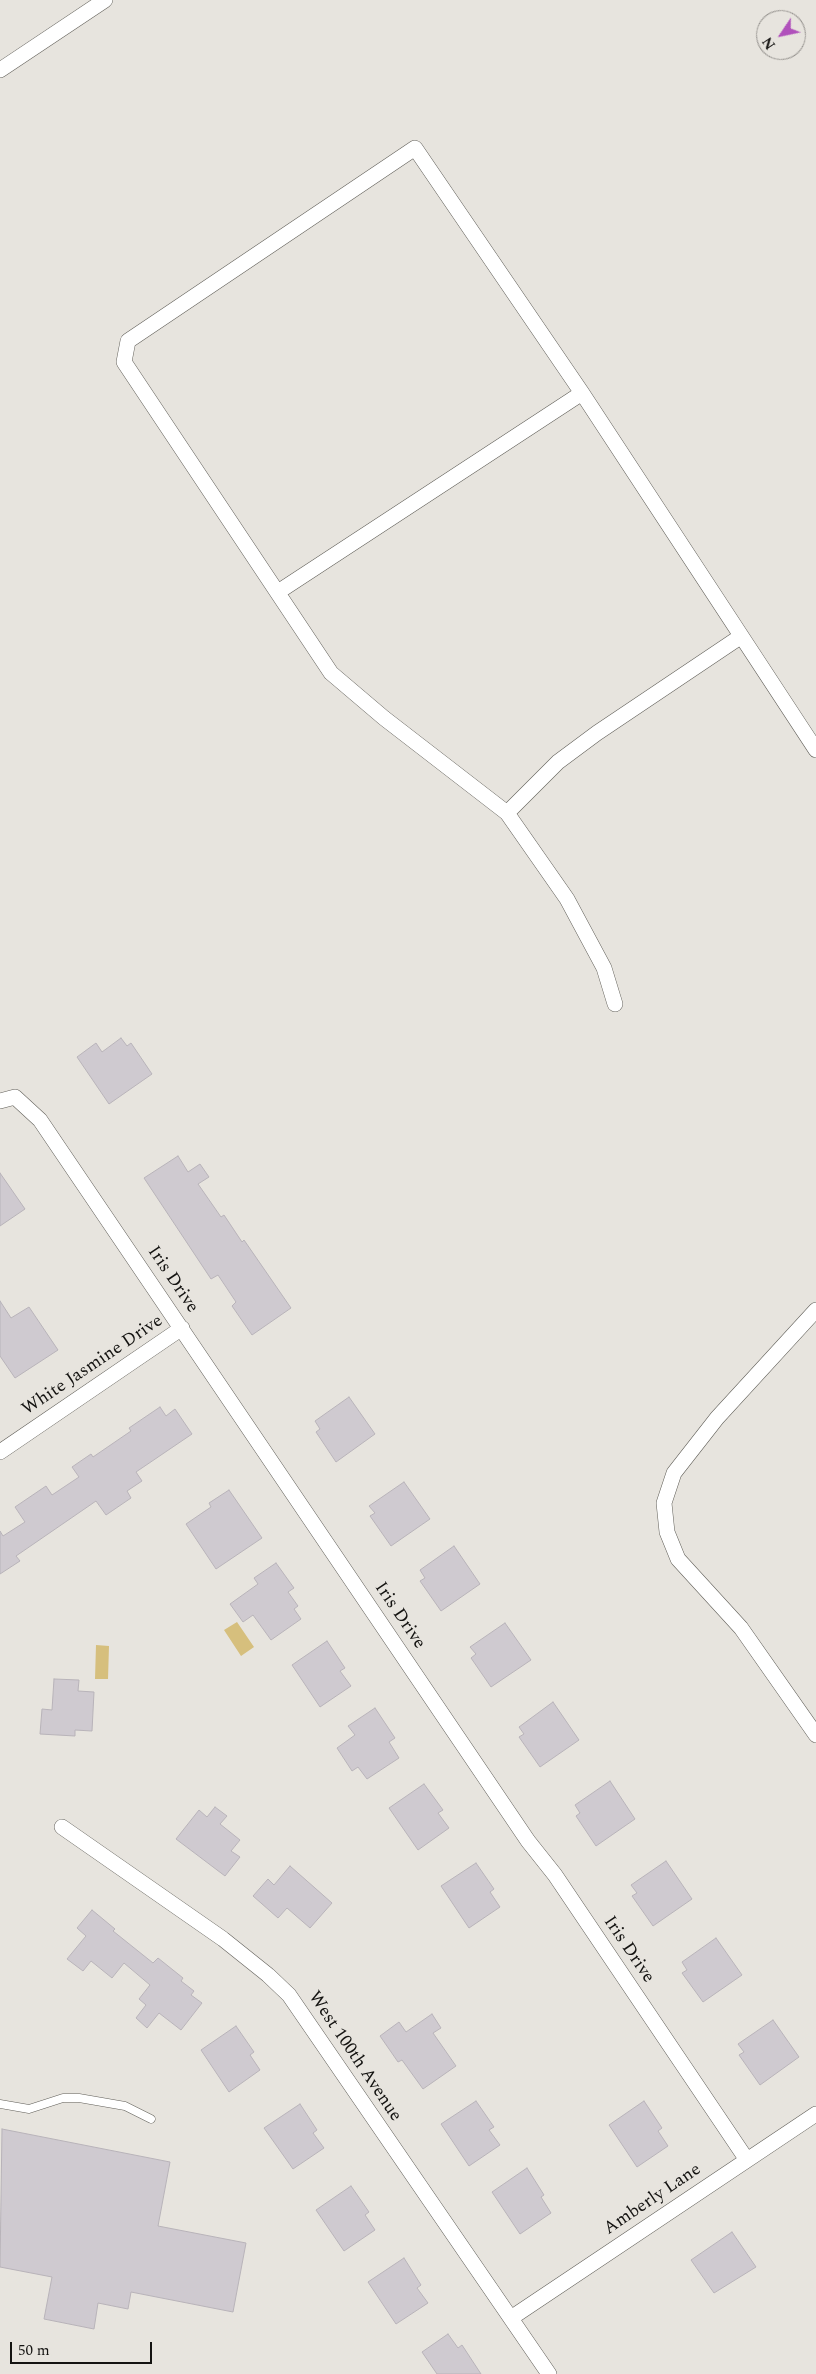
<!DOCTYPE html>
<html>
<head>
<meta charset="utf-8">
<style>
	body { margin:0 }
	#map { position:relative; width:816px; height:2374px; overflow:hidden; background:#e7e4de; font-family:Spectral,serif }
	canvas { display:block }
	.north { position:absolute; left:756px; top:10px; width:50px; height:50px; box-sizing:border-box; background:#e7e4de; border:1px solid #93908c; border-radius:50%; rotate:236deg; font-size:14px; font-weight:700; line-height:20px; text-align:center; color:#141311 }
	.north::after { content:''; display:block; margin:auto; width:18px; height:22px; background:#b051bb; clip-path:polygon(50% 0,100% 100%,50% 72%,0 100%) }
	.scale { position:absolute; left:10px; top:2342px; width:142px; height:22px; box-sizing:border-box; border:2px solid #141311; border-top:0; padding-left:6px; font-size:15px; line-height:18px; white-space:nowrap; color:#141311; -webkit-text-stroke:4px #e7e4de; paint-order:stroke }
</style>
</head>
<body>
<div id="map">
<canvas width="816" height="2374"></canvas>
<div class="north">N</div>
<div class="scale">50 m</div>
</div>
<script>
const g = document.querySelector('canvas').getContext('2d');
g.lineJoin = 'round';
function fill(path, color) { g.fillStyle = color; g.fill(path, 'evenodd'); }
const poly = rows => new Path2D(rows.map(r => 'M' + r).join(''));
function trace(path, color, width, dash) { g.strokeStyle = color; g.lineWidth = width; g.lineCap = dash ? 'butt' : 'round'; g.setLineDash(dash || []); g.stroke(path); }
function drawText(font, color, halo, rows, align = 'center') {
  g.font = font + ' Spectral,serif'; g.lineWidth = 4; g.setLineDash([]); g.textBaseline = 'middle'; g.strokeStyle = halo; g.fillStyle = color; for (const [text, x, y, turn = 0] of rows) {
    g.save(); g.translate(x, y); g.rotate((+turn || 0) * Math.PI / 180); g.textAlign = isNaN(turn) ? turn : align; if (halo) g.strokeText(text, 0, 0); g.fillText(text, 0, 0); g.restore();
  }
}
fill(poly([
	[237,1622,254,1647,241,1656,224,1630],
	[96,1645,109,1646,108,1679,95,1679]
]), '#d6bf7d');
const building = poly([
	[121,1038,127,1046,131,1043,152,1074,109,1104,77,1057,96,1043,102,1052,121,1038],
	[178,1156,188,1172,200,1164,209,1177,198,1184,221,1217,224,1215,242,1242,244,1240,291,1308,252,1335,232,1306,236,1302,218,1275,211,1279,144,1178,178,1156],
	[0,1173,25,1209,0,1226,0,1173],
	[0,1301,11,1318,29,1307,58,1350,15,1378,0,1356,0,1301],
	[349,1397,375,1434,336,1462,316,1432,320,1429,315,1421,349,1397],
	[160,1407,166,1416,175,1409,192,1434,136,1472,142,1481,127,1491,131,1498,106,1515,96,1501,16,1556,20,1561,0,1574,0,1531,3,1536,25,1522,15,1507,46,1486,52,1495,79,1477,72,1467,91,1454,93,1457,131,1431,129,1428,160,1407],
	[404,1482,430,1519,391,1546,370,1516,375,1513,369,1506,404,1482],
	[229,1490,262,1538,216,1569,186,1524,211,1507,209,1503,229,1490],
	[454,1546,480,1584,441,1611,420,1581,425,1578,420,1570,454,1546],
	[276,1563,294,1588,288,1592,298,1606,294,1609,301,1619,271,1640,253,1615,243,1622,230,1604,258,1584,254,1578,276,1563],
	[505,1623,531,1660,491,1687,471,1658,476,1654,470,1647,505,1623],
	[327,1641,345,1668,340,1671,351,1686,320,1707,292,1665,327,1641],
	[54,1679,79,1680,78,1691,94,1692,92,1731,75,1730,75,1736,40,1734,42,1709,52,1710,54,1679],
	[553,1702,579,1740,540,1767,519,1737,524,1734,519,1727,553,1702],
	[375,1708,395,1738,389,1742,399,1758,367,1779,358,1767,352,1771,337,1748,355,1735,348,1726,375,1708],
	[610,1781,635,1819,596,1846,576,1816,580,1813,575,1805,610,1781],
	[424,1784,443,1810,438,1813,449,1828,418,1850,389,1808,424,1784],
	[215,1807,227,1816,220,1824,240,1840,231,1851,240,1857,225,1876,176,1839,199,1810,207,1817,215,1807],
	[666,1861,692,1899,653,1926,632,1896,637,1893,631,1885,666,1861],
	[476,1863,494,1889,490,1892,500,1907,469,1928,441,1886,476,1863],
	[290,1866,332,1903,310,1928,287,1908,278,1918,253,1896,268,1879,274,1885,290,1866],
	[92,1910,115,1929,113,1931,153,1963,158,1958,183,1978,181,1981,194,1991,191,1995,202,2003,181,2030,159,2013,147,2028,136,2018,146,2005,139,1999,150,1985,124,1963,112,1978,91,1961,83,1971,67,1959,86,1936,77,1928,92,1910],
	[716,1938,742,1975,703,2002,682,1973,687,1970,682,1962,716,1938],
	[432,2014,441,2028,433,2033,456,2066,423,2089,402,2060,398,2062,380,2036,399,2022,406,2032,432,2014],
	[773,2020,799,2057,760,2085,739,2055,744,2052,738,2044,773,2020],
	[236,2026,254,2052,250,2055,260,2070,229,2092,201,2050,236,2026],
	[476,2101,494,2127,489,2130,500,2145,469,2166,441,2124,476,2101],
	[644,2101,662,2128,658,2131,668,2146,637,2167,609,2125,644,2101],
	[300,2104,317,2130,313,2133,324,2148,293,2169,264,2128,300,2104],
	[2,2129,170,2162,158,2226,246,2243,233,2312,131,2292,128,2309,98,2303,94,2329,44,2319,52,2277,0,2267,2,2129],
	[527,2168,544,2195,541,2197,551,2213,520,2234,492,2192,527,2168],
	[351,2186,369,2212,365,2215,375,2230,344,2251,316,2210,351,2186],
	[732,2232,756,2267,714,2293,691,2260,732,2232],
	[404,2258,421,2285,417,2288,428,2303,396,2324,368,2282,404,2258],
	[448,2334,458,2348,462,2345,481,2374,437,2374,422,2352,448,2334]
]);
fill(building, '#cfcad0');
trace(building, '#b8b3b9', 1);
const service = poly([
	[0,2104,29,2109,63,2098,79,2098,125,2106,151,2119]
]);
const minor = poly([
	[0,70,105,0],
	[278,592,582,393],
	[740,637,597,733,558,762,507,813,384,718,331,673,124,362,128,341,415,148,582,393,816,750],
	[507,813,567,899,604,968,615,1004],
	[0,1101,15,1097,40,1120,528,1841,555,1875,747,2160],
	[816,1310,717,1418,674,1473,664,1503,667,1532,678,1559,741,1628,816,1735],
	[0,1452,182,1328],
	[62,1827,223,1939,268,1975,289,1995,549,2374],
	[511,2318,816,2114]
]);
trace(service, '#615f59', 9);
trace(minor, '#615f59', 16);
trace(service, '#fff', 8);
trace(minor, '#fff', 15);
drawText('18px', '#141311', '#e7e4de', [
	["Iris Drive",172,1280,56],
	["White Jasmine Drive",93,1366,-34],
	["Iris Drive",399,1616,56],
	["Iris Drive",628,1950,56],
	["West 100th Avenue",354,2057,56],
	["Amberly Lane",653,2200,-34]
]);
</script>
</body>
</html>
